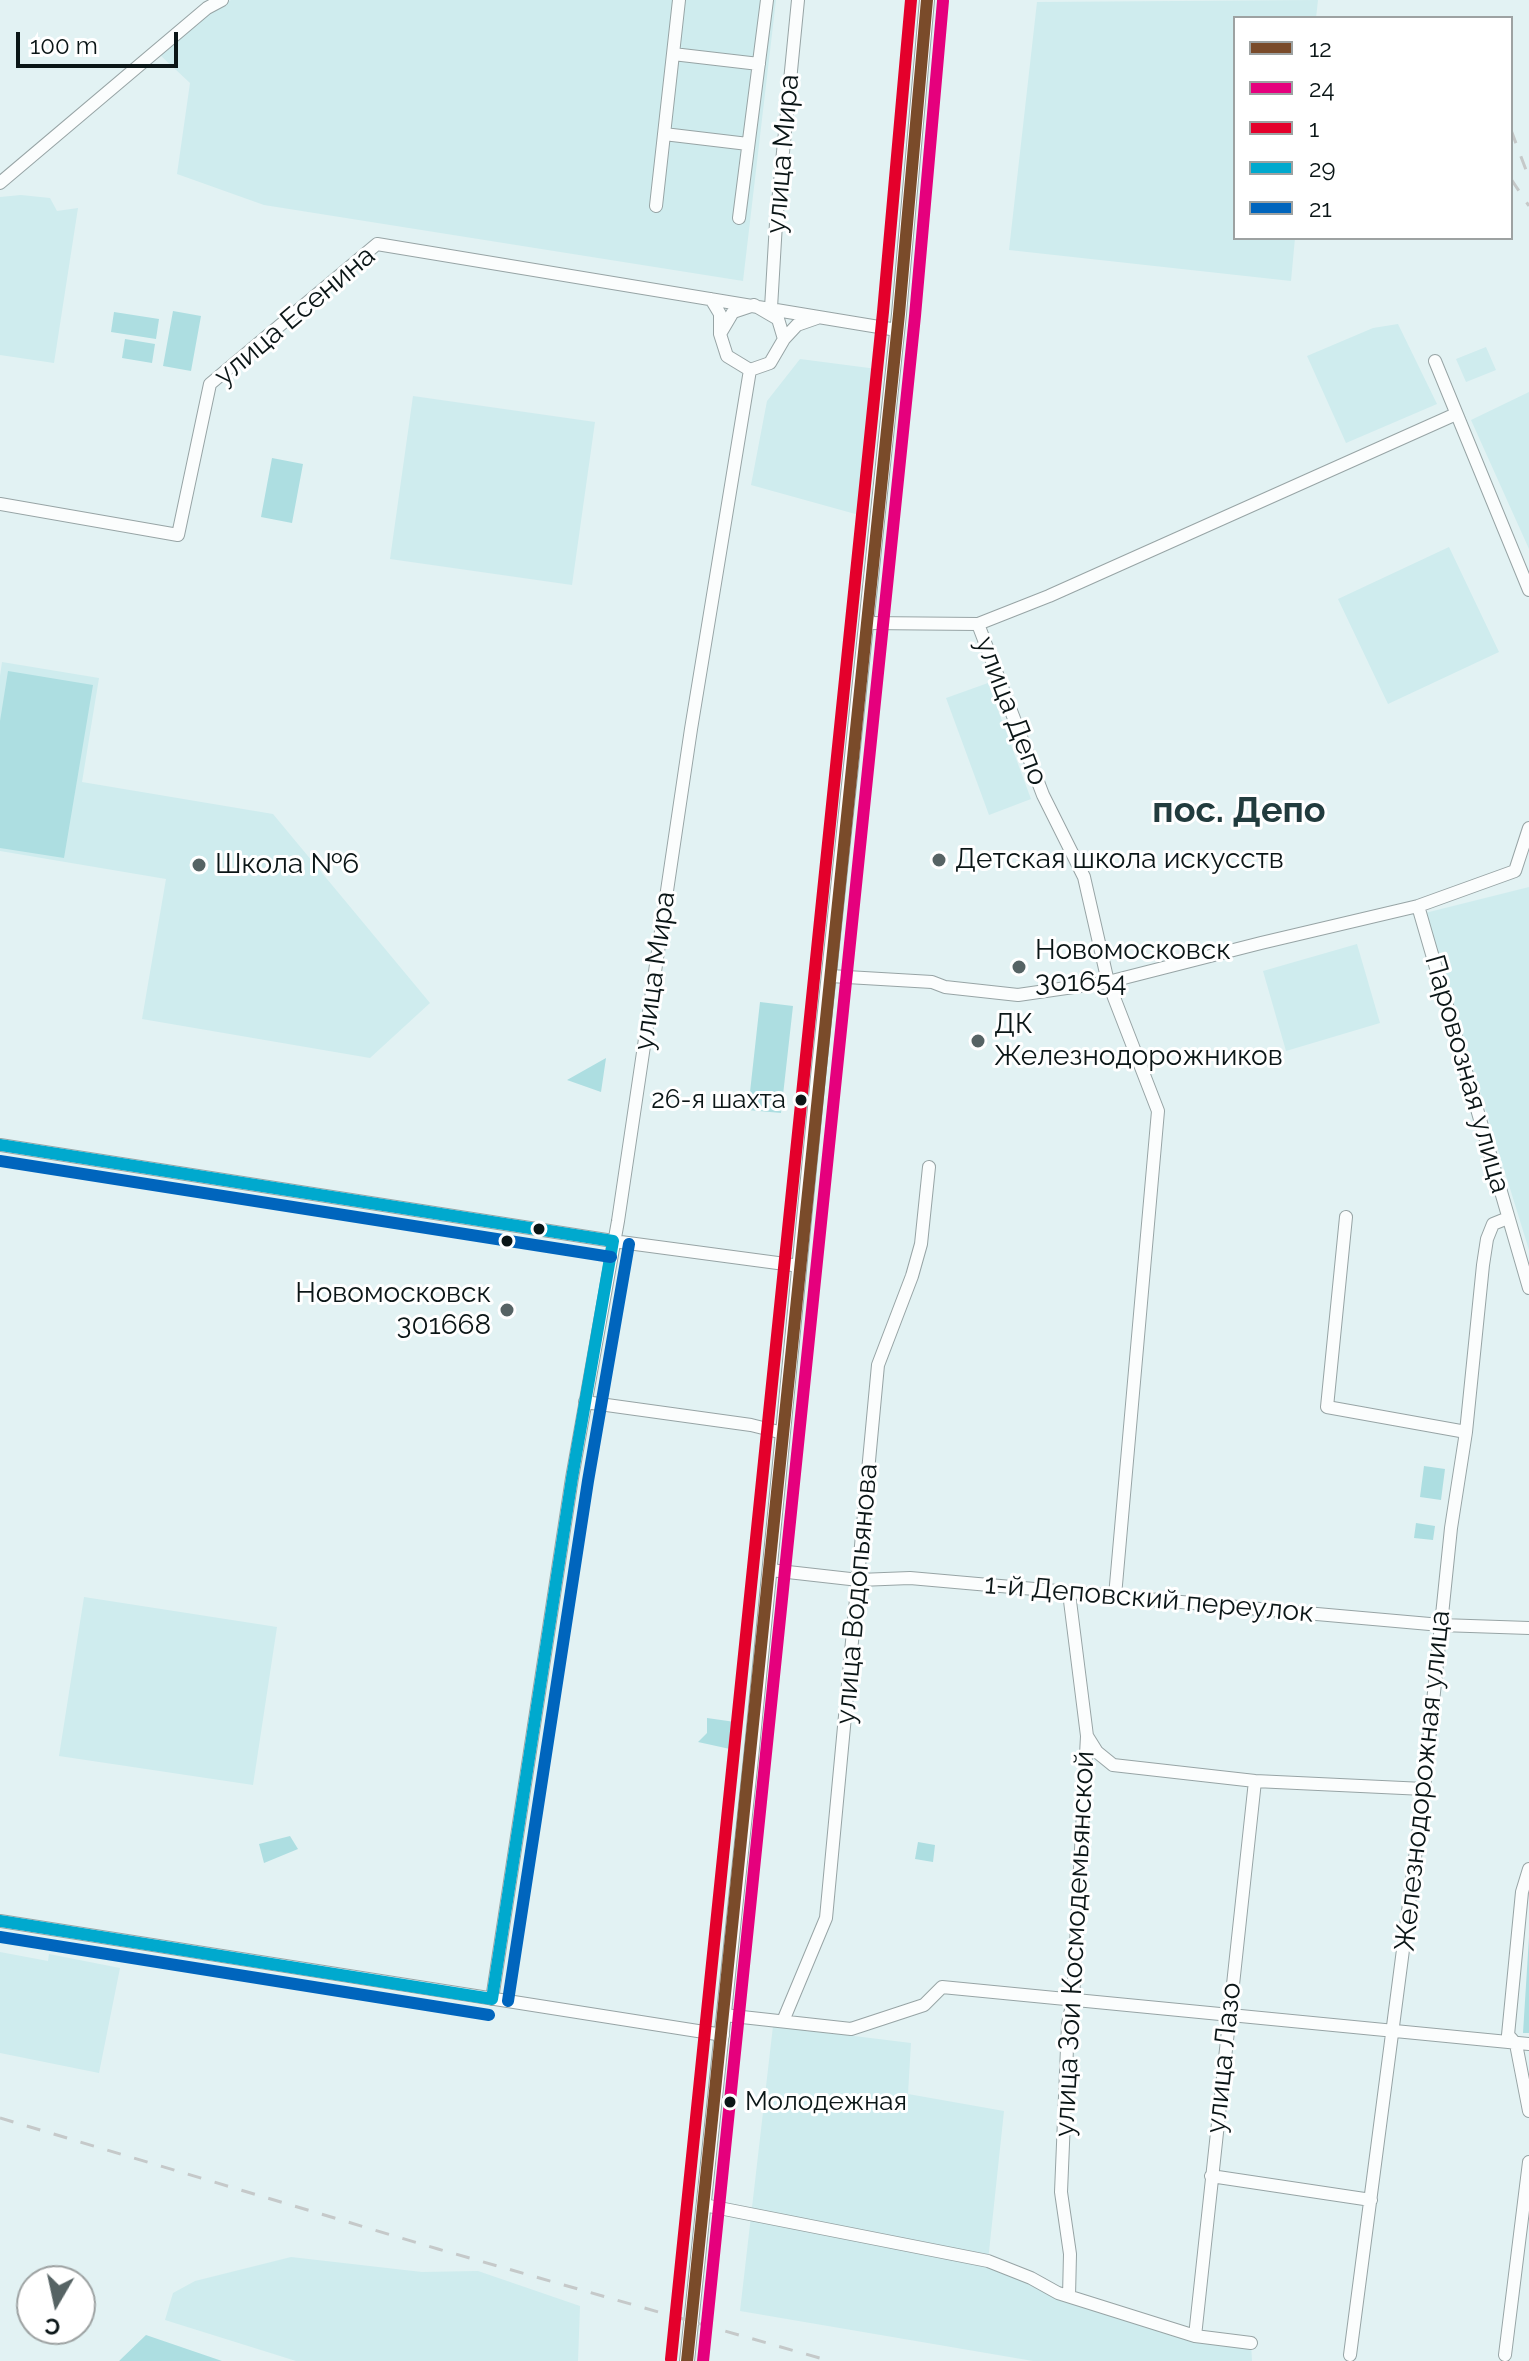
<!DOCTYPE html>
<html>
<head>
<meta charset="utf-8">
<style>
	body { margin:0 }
	#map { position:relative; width:1529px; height:2361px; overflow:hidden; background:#e2f2f3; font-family:Raleway,sans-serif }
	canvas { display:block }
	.legend { position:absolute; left:1233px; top:16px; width:280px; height:224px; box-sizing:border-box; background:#fff; border:2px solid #9da2a2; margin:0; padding:10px 14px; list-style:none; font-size:24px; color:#0b1617 }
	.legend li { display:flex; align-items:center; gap:16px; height:40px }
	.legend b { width:40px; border:2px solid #9da2a2 }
	.north { position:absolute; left:16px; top:2265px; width:80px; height:80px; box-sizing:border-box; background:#fff; border:2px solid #9da2a2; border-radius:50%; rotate:189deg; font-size:22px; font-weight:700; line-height:32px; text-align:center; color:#0b1617 }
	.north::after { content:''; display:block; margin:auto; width:28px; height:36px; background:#566364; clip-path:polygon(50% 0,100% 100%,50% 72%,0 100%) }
	.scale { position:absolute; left:16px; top:32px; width:162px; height:36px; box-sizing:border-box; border:4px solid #0b1617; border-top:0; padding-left:10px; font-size:24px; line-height:28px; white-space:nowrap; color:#0b1617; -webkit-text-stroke:6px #fff; paint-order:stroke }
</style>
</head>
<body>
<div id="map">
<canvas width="1529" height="2361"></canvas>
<ul class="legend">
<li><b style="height:10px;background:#7a4b2a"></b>12</li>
<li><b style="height:10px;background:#e5007d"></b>24</li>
<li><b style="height:10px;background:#e4002b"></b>1</li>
<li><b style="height:10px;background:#00a9ce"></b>29</li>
<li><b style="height:10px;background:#0065bd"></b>21</li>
</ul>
<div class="north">С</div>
<div class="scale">100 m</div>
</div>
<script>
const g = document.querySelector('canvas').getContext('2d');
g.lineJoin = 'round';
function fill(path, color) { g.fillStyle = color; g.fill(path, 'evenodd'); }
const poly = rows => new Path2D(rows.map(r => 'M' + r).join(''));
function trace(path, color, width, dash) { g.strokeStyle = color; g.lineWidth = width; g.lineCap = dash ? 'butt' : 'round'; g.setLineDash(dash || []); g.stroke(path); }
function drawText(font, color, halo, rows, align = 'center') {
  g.font = font + ' Raleway,sans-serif'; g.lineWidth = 6; g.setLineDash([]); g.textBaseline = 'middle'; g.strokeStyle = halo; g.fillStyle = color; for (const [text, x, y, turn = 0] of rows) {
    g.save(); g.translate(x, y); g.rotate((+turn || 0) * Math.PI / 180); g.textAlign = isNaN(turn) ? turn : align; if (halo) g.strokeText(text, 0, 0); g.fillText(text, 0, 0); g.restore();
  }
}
fill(poly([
	[231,0,776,0,743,281,264,205,177,174,190,83,160,55,198,16],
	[1318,0,1316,18,1235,18,1235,238,1295,238,1291,281,1009,250,1037,2],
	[21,195,50,198,57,211,78,208,54,363,0,355,0,197],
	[1398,324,1437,404,1346,443,1307,356,1373,328],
	[1486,347,1496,370,1466,382,1456,359],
	[800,359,877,369,859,515,751,485,767,401],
	[1529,392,1529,549,1471,420],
	[413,396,595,422,572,585,390,559],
	[1449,547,1499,652,1388,704,1338,599],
	[2,662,99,678,82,782,273,814,430,1003,370,1058,142,1019,166,879,0,851,0,676],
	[988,683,1031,799,989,815,946,698],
	[1529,887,1529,1250,1425,913],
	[1357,944,1380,1023,1286,1051,1263,971],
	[84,1597,277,1627,253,1785,59,1756],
	[0,1952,48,1961,49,1954,120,1968,99,2073,0,2053],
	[773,2026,911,2043,908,2094,1004,2111,988,2261,1195,2336,1251,2343,1252,2361,1033,2361,740,2311],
	[291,2257,422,2272,478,2271,580,2306,578,2361,296,2361,165,2320,173,2293,195,2281]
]), '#cfecee');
fill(poly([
	[173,311,201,316,191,371,163,366],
	[114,312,159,319,156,339,111,332],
	[125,339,155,344,152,363,122,358],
	[272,458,303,464,292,523,261,517],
	[8,671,93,685,64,858,0,848,0,721],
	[760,1002,793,1006,781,1113,748,1110],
	[606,1058,601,1092,567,1080],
	[1424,1466,1445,1469,1441,1500,1420,1497],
	[1416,1523,1435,1526,1433,1540,1414,1538],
	[707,1718,742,1723,730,1749,698,1742,707,1733],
	[290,1836,298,1849,264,1863,259,1844],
	[918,1842,935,1845,933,1862,915,1859],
	[1529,1937,1529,2033,1523,2033],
	[146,2335,222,2361,119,2361]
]), '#addee1');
const minor = poly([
	[673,54,759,64],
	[664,134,748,144],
	[0,183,207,8,222,0],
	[656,206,679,0],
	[739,218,767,0],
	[711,299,720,314,720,333],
	[754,305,778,319,784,339,770,363,750,370,727,356,720,334,733,312,754,305],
	[771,308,776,223,798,0],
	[784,339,797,325,817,318],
	[1435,361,1529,590],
	[1456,414,1049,596,978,624,1043,795,1084,877,1108,982,1261,943,1418,906,1515,871,1529,828],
	[0,504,178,535,210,384,377,244,897,330],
	[867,623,978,624],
	[1418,906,1529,1288],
	[830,976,932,982,945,987,1018,995,1108,982,1158,1111,1115,1596],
	[0,1145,613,1241,800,1266],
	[1346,1217,1327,1407,1466,1432],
	[585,1402,751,1425,783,1433],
	[770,1570,859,1580,910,1578,1441,1625,1529,1628],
	[1069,1593,1087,1736,1073,2000,1068,2024,1061,2192,1070,2254,1069,2296],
	[1087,1736,1097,1752,1113,1765,1255,1781,1424,1789],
	[1529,1869,1522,1892,1508,2035,1516,2044,1529,2111],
	[0,1921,723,2035],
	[492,1999,572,1478,618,1221,691,729,750,370],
	[724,2015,851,2029,924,2005,942,1987,1529,2044],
	[783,2021,826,1918,878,1365,912,1276,921,1244,929,1167],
	[1211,2176,1371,2200],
	[704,2205,988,2261,1031,2278,1058,2293,1195,2336,1251,2343],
	[1195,2336,1255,1781],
	[1350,2355,1424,1789,1451,1528,1466,1432,1483,1265,1487,1239,1493,1224,1508,1218],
	[1505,2355,1529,2162]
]);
const major = poly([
	[687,2361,751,1758,818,1077,899,314,927,0]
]);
trace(minor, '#97a4a5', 14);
trace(major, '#97a4a5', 16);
trace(minor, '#fbfdfd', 12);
trace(major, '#fbfdfd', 14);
trace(poly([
	[1511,130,1529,178],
	[1511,179,1529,206],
	[0,2118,438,2249,830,2361]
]), '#c5c9c9', 3, [14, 14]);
trace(poly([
	[687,2361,899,314,927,0]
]), '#7a4b2a', 12);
trace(poly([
	[703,2361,915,316,943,1]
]), '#e5007d', 12);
trace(poly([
	[671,2359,883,312,911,0]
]), '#e4002b', 12);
trace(poly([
	[0,1145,613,1241],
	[0,1921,492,1999],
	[492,1999,572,1478,613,1241]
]), '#00a9ce', 12);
trace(poly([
	[0,1161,611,1257],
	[0,1937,489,2015],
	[508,2001,588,1481,629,1244]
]), '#0065bd', 12);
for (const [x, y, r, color] of [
	[939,860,8,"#566364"],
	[199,865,8,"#566364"],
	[1019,967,8,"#566364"],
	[978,1041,8,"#566364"],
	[801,1100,7,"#0b1617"],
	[539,1229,7,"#0b1617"],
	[507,1241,7,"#0b1617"],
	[507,1310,8,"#566364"],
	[730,2102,7,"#0b1617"]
]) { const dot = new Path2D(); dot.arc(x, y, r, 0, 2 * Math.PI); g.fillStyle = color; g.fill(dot); trace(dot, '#fff', 3); }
drawText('26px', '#0b1617', '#fff', [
	["26-я шахта",786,1100],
	["Молодежная",745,2102,"left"]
], 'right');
drawText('28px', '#0b1617', '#fff', [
	["улица Мира",783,154,-85],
	["улица Есенина",295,316,-40],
	["улица Депо",1011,711,69],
	["улица Мира",655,971,-82],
	["Паровозная улица",1467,1074,74],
	["улица Водопьянова",857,1594,-85],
	["1-й Деповский переулок",1149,1599,5],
	["Железнодорожная улица",1423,1781,-84],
	["улица Зои Космодемьянской",1075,1944,-87],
	["улица Лазо",1224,2058,-84]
]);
drawText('28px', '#0b1617', '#fff', [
	["Детская школа искусств",955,860],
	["Школа №6",215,865],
	["Новомосковск",1035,951],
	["301654",1035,983],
	["ДК",994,1025],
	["Железнодорожников",994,1057],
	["Новомосковск",491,1294,"right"],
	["301668",491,1326,"right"]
], 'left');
drawText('bold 36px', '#223c3e', '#fff', [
	["пос. Депо",1239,811]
]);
</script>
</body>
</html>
